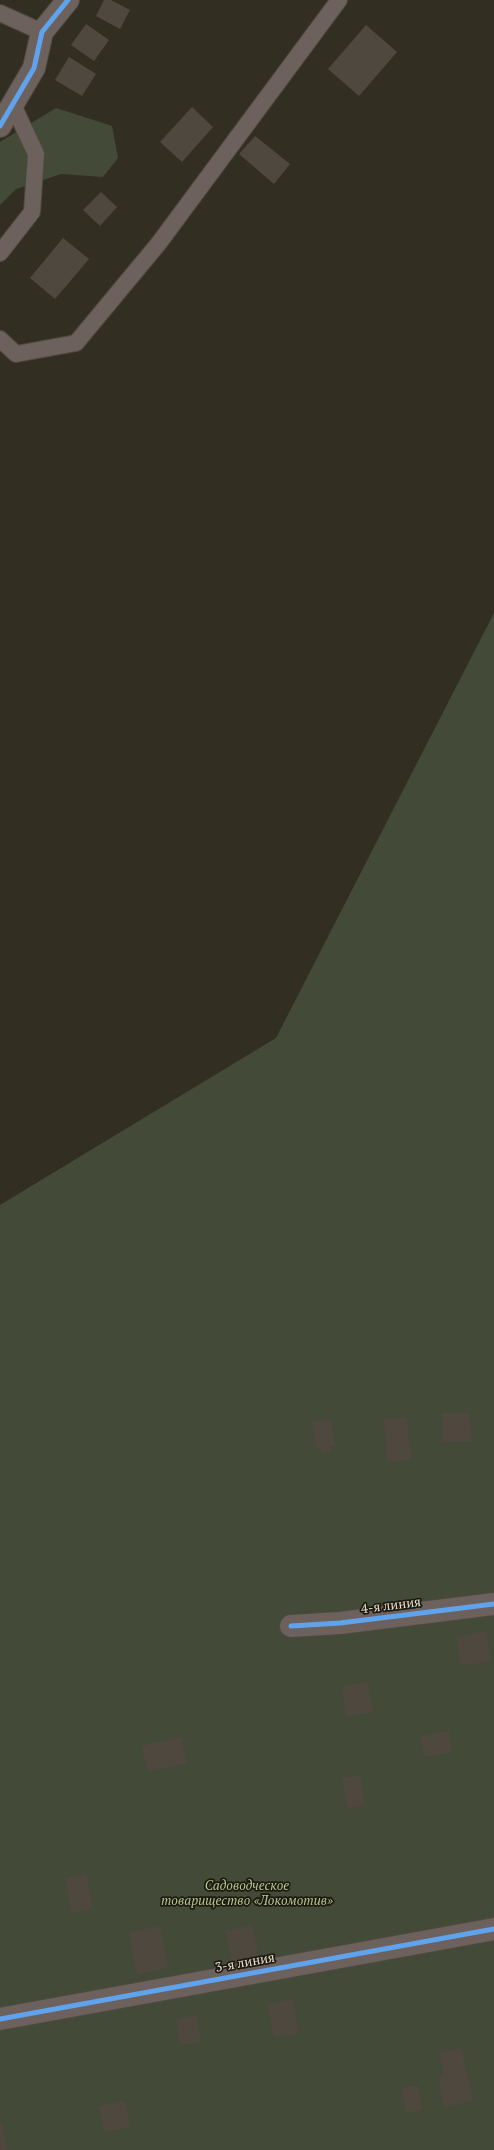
<!DOCTYPE html>
<html>
<head>
<meta charset="utf-8">
<style>
	body { margin:0 }
	canvas { display:block; background:#332e22 }
</style>
</head>
<body>
<canvas width="494" height="2150"></canvas>
<script>
const g = document.querySelector('canvas').getContext('2d');
g.lineJoin = 'round';
function fill(path, color) { g.fillStyle = color; g.fill(path, 'evenodd'); }
const poly = rows => new Path2D(rows.map(r => 'M' + r).join(''));
function trace(path, color, width, dash) { g.strokeStyle = color; g.lineWidth = width; g.lineCap = dash ? 'butt' : 'round'; g.setLineDash(dash || []); g.stroke(path); }
function drawText(font, color, halo, rows, align = 'center') {
  g.font = font + ' "PT Serif",serif'; g.lineWidth = 3.5; g.setLineDash([]); g.textBaseline = 'middle'; g.strokeStyle = halo; g.fillStyle = color; for (const [text, x, y, turn = 0] of rows) {
    g.save(); g.translate(x, y); g.rotate((+turn || 0) * Math.PI / 180); g.textAlign = isNaN(turn) ? turn : align; if (halo) g.strokeText(text, 0, 0); g.fillText(text, 0, 0); g.restore();
  }
}
fill(poly([
	[56,108,112,126,118,158,103,177,61,174,16,189,0,205,0,142],
	[494,613,494,2150,0,2150,0,1205,276,1038]
]), '#434a38');
fill(poly([
	[104,0,111,0,130,10,120,29,96,16],
	[86,24,109,40,94,61,71,45],
	[366,25,397,52,359,96,328,69],
	[69,57,96,74,82,96,55,80],
	[192,107,213,127,182,162,160,142],
	[255,136,290,164,274,184,239,154],
	[101,192,117,207,100,226,83,210],
	[63,238,89,259,55,299,30,278],
	[442,1413,470,1413,471,1441,442,1442],
	[407,1417,411,1460,387,1462,384,1419],
	[331,1419,335,1446,330,1447,331,1451,321,1453,320,1448,316,1449,312,1422],
	[486,1631,491,1661,461,1666,456,1636],
	[368,1682,373,1712,346,1716,342,1686],
	[449,1731,452,1752,424,1757,421,1736],
	[181,1737,187,1763,148,1772,141,1746],
	[360,1775,365,1805,347,1808,342,1778],
	[87,1874,93,1909,71,1913,65,1878],
	[252,1925,259,1957,232,1962,226,1931],
	[160,1926,168,1968,137,1975,129,1932],
	[293,1999,299,2033,274,2038,267,2004],
	[196,2015,201,2042,180,2046,176,2019],
	[461,2048,473,2101,444,2107,438,2077,443,2075,439,2052],
	[418,2085,422,2110,406,2113,401,2088],
	[125,2101,130,2127,104,2132,99,2106],
	[0,2123,2,2123,7,2150,0,2150]
]), '#4e483e');
const service = poly([
	[0,13,42,32],
	[0,253,32,212,36,154,13,105],
	[0,339,16,354,76,343,159,243,339,0]
]);
const minor = poly([
	[0,126,34,68,42,32,68,0],
	[291,1626,340,1623,494,1604],
	[0,2019,494,1929]
]);
trace(service, '#4e4a40', 18);
trace(minor, '#4e4a40', 24);
trace(service, '#6d615e', 16);
trace(minor, '#6d615e', 22);
trace(poly([
	[0,126,34,68,42,32,68,0],
	[291,1626,340,1623,494,1604],
	[0,2019,494,1929]
]), '#60a3ed', 5);
drawText('13px', '#e8e2d4', '#1e1a10', [
	["4-я линия",391,1606,-7],
	["3-я линия",245,1963,-10]
]);
drawText('italic 13px', '#b1c892', '#1e1a10', [
	["Садоводческое",247,1886],
	["товарищество «Локомотив»",247,1901]
]);
</script>
</body>
</html>
